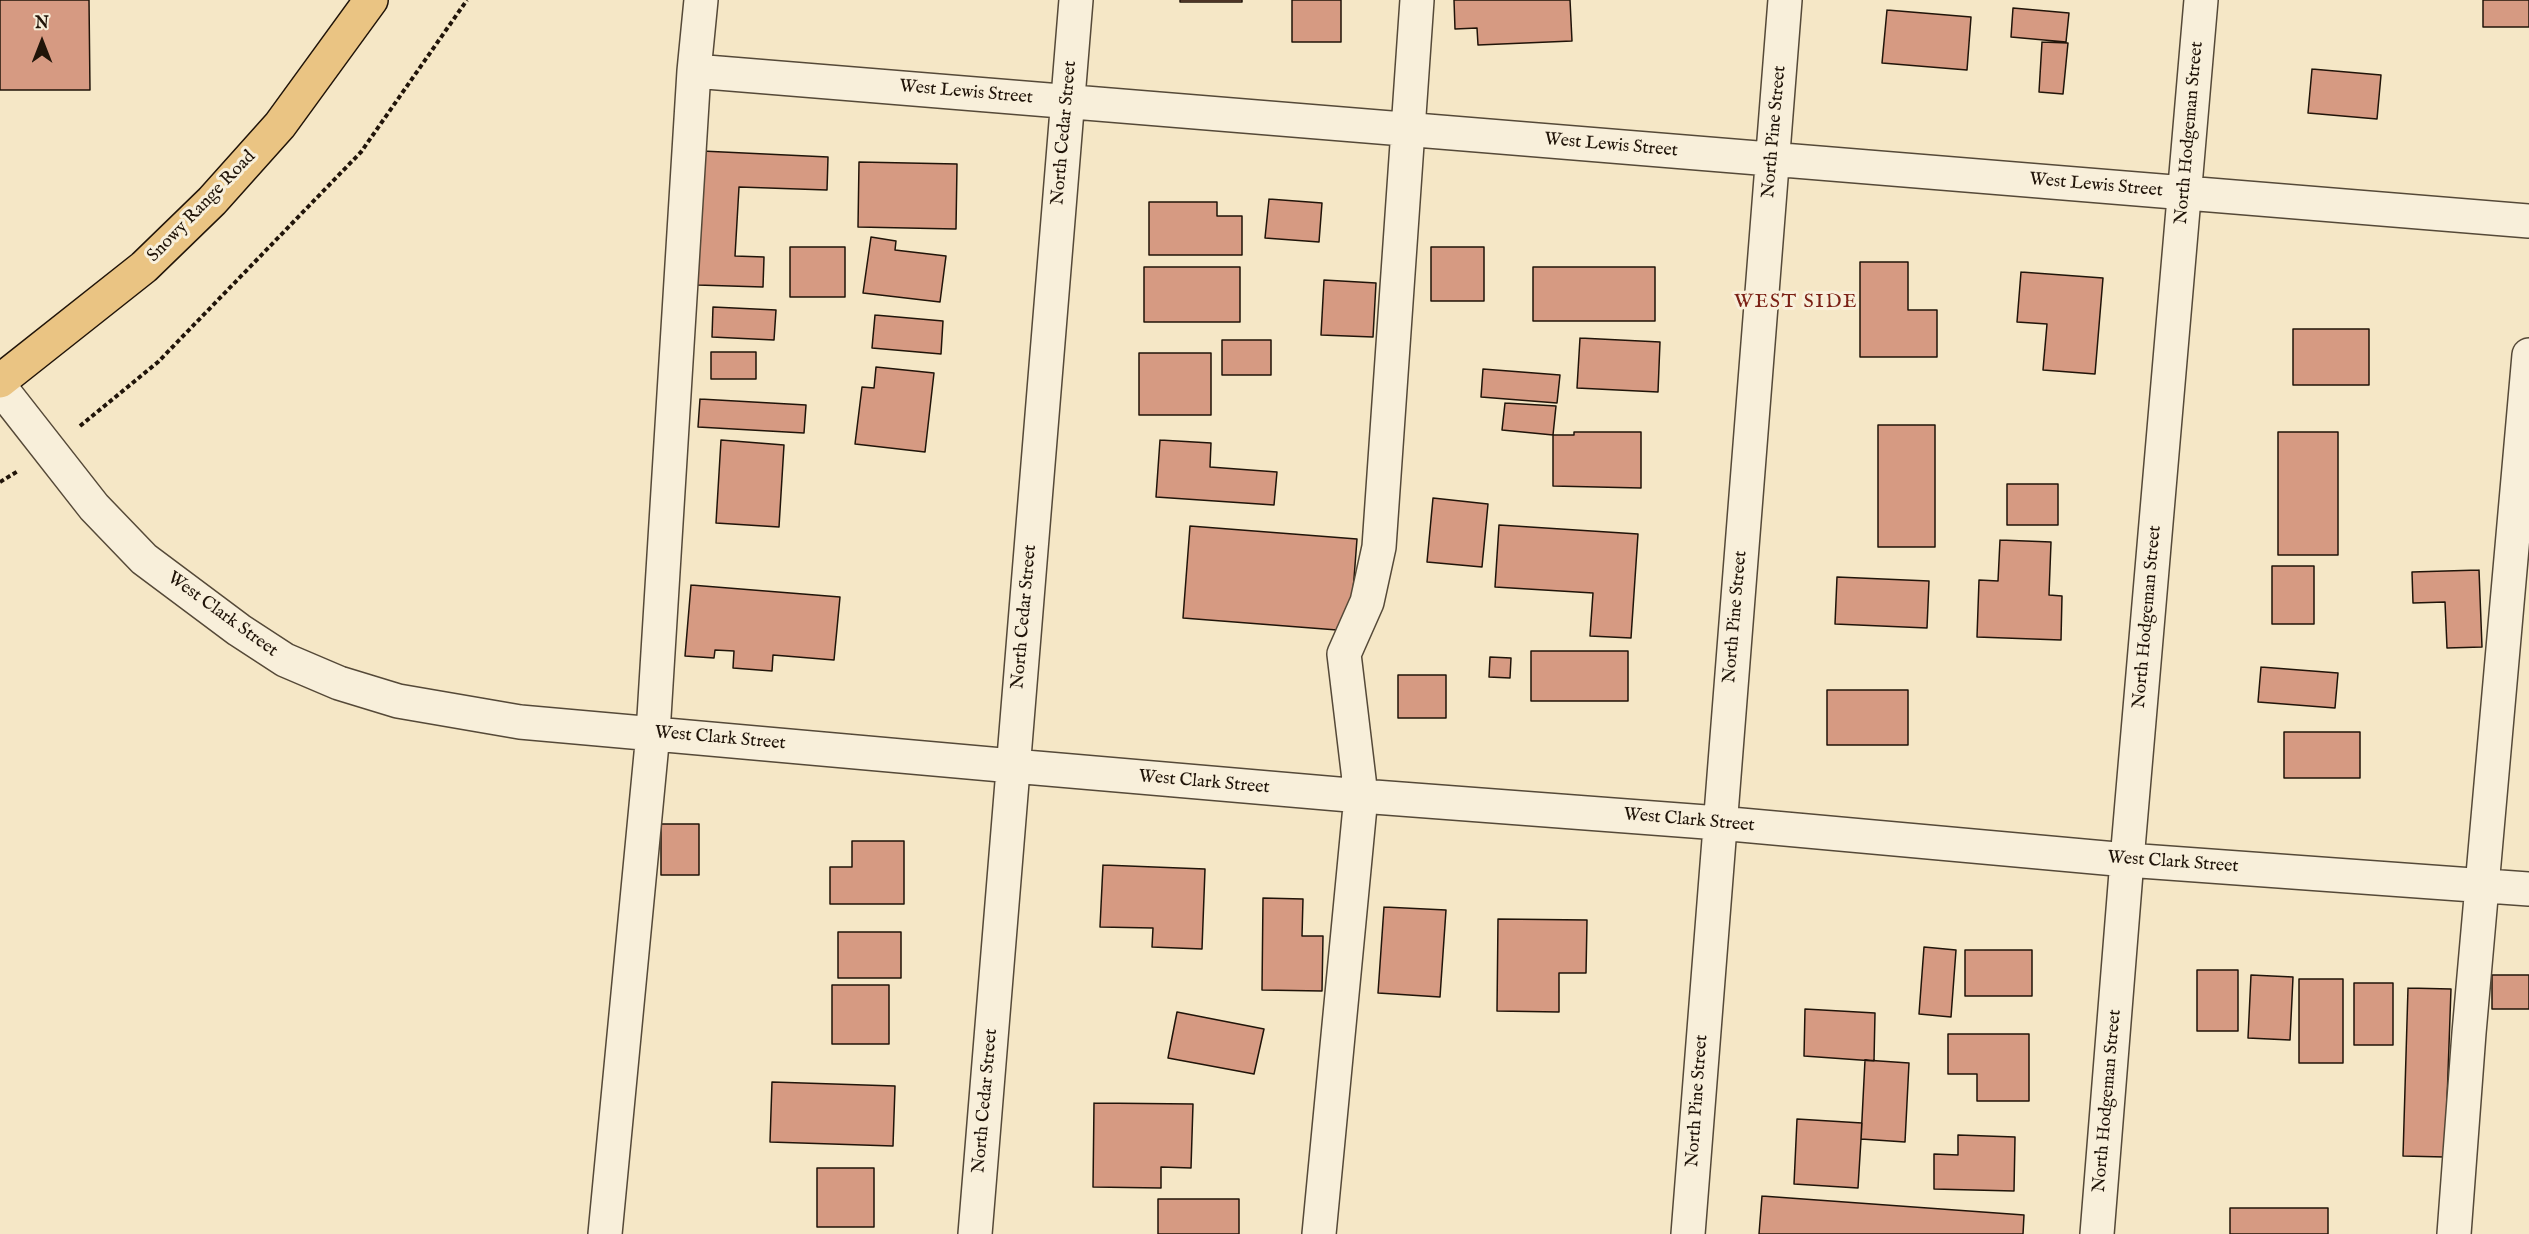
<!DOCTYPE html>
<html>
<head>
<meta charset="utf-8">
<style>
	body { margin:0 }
	#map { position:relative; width:2529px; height:1234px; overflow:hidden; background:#f5e7c6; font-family:"IM FELL English",serif }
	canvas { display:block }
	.north { position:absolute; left:12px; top:12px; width:60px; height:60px; -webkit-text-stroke:4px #f8efda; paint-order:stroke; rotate:0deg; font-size:16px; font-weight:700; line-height:24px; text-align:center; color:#201409 }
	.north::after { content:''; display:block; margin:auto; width:21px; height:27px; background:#201409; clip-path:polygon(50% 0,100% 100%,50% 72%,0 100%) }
</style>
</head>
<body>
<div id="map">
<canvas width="2529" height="1234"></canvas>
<div class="north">N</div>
</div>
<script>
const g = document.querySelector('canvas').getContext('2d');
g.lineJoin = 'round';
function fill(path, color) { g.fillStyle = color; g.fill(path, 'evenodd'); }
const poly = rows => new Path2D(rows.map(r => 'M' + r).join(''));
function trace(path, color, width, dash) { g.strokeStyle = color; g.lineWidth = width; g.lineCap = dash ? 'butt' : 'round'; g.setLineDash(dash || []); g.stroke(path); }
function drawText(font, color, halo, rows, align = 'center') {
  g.font = font + ' "IM FELL English",serif'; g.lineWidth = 6; g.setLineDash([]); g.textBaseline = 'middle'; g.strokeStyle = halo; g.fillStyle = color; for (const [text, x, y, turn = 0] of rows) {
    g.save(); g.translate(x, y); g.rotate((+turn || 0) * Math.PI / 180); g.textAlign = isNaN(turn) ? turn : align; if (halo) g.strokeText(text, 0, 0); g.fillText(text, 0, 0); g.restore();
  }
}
const building = poly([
	[0,0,89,0,90,90,0,90,0,0],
	[1180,0,1242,0,1242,2,1180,2,1180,0],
	[1292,0,1341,0,1341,42,1292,42,1292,0],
	[1454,0,1570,0,1572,41,1478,45,1477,28,1455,29,1454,0],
	[2483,0,2529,0,2529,27,2483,27,2483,0],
	[2013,8,2069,13,2066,42,2011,37,2013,8],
	[1887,10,1971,17,1967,70,1882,63,1887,10],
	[2042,42,2068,43,2063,94,2039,92,2042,42],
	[2312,69,2381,75,2377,119,2308,113,2312,69],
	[702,151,828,157,827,190,739,187,735,256,764,257,763,287,697,285,702,151],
	[859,162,957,164,956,229,858,227,859,162],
	[1269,199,1322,203,1319,242,1265,238,1269,199],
	[1149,202,1217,202,1217,216,1242,216,1242,255,1149,255,1149,202],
	[871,237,896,241,895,250,946,256,940,302,863,293,871,237],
	[790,247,845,247,845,297,790,297,790,247],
	[1431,247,1484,247,1484,301,1431,301,1431,247],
	[1860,262,1908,262,1908,310,1937,310,1937,357,1860,357,1860,262],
	[1144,267,1240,267,1240,322,1144,322,1144,267],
	[1533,267,1655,267,1655,321,1533,321,1533,267],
	[2021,272,2103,278,2095,374,2043,370,2047,324,2017,322,2021,272],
	[1324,280,1376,283,1373,337,1321,335,1324,280],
	[713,307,776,310,774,340,712,337,713,307],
	[875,315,943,321,941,354,872,348,875,315],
	[2293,329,2369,329,2369,385,2293,385,2293,329],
	[1580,338,1660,342,1658,392,1577,388,1580,338],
	[1222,340,1271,340,1271,375,1222,375,1222,340],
	[711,352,756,352,756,379,711,379,711,352],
	[1139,353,1211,353,1211,415,1139,415,1139,353],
	[876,367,934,373,925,452,855,444,862,387,874,388,876,367],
	[1483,369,1560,375,1557,403,1481,397,1483,369],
	[700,399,806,405,804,433,698,427,700,399],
	[1505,403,1556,406,1553,435,1502,430,1505,403],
	[1878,425,1935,425,1935,547,1878,547,1878,425],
	[1574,432,1641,432,1641,488,1553,486,1553,435,1574,435,1574,432],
	[2278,432,2338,432,2338,555,2278,555,2278,432],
	[721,440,784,445,779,527,716,523,721,440],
	[1160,440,1211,443,1210,467,1277,472,1274,505,1156,497,1160,440],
	[2007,484,2058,484,2058,525,2007,525,2007,484],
	[1433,498,1488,504,1482,567,1427,562,1433,498],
	[1499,525,1638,534,1631,638,1590,636,1593,593,1495,587,1499,525],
	[1190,526,1357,539,1350,631,1183,618,1190,526],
	[2000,540,2051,542,2049,595,2062,596,2061,640,1977,637,1979,580,1998,581,2000,540],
	[2272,566,2314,566,2314,624,2272,624,2272,566],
	[2479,570,2482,647,2447,648,2445,602,2413,603,2412,572,2479,570],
	[1837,577,1929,581,1927,628,1835,624,1837,577],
	[691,585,840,597,834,660,773,655,772,671,733,668,734,651,715,650,714,658,685,656,691,585],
	[1531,651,1628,651,1628,701,1531,701,1531,651],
	[1490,657,1511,658,1510,678,1489,677,1490,657],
	[2261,667,2338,673,2335,708,2258,702,2261,667],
	[1398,675,1446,675,1446,718,1398,718,1398,675],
	[1827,690,1908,690,1908,745,1827,745,1827,690],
	[2284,732,2360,732,2360,778,2284,778,2284,732],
	[661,824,699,824,699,875,661,875,661,824],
	[852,841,904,841,904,904,830,904,830,867,852,867,852,841],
	[1103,865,1205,869,1202,949,1152,947,1153,928,1100,927,1103,865],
	[1263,898,1303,899,1302,936,1323,936,1322,991,1262,990,1263,898],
	[1384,907,1446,910,1440,997,1378,993,1384,907],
	[1498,919,1587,920,1586,973,1559,973,1559,1012,1497,1011,1498,919],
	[838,932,901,932,901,978,838,978,838,932],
	[1924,947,1956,950,1951,1017,1919,1014,1924,947],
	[1965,950,2032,950,2032,996,1965,996,1965,950],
	[2197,970,2238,970,2238,1031,2197,1031,2197,970],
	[2251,975,2293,977,2290,1040,2248,1038,2251,975],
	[2492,975,2529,975,2529,1009,2492,1009,2492,975],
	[2299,979,2343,979,2343,1063,2299,1063,2299,979],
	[2354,983,2393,983,2393,1045,2354,1045,2354,983],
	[832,985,889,985,889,1044,832,1044,832,985],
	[2408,988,2451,989,2445,1157,2403,1156,2408,988],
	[1805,1009,1875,1013,1874,1061,1804,1056,1805,1009],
	[1177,1012,1264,1029,1254,1074,1168,1058,1177,1012],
	[1948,1034,2029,1034,2029,1101,1977,1101,1977,1074,1948,1074,1948,1034],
	[1865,1060,1909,1063,1905,1142,1861,1139,1865,1060],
	[772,1082,895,1086,893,1146,770,1142,772,1082],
	[1094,1103,1193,1104,1191,1168,1161,1167,1161,1188,1093,1187,1094,1103],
	[1797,1119,1862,1123,1858,1188,1794,1184,1797,1119],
	[1958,1135,2015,1137,2014,1191,1934,1189,1934,1154,1958,1155,1958,1135],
	[817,1168,874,1168,874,1227,817,1227,817,1168],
	[1762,1196,2024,1215,2023,1234,1759,1234,1762,1196],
	[1158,1199,1239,1199,1239,1234,1158,1234,1158,1199],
	[2230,1208,2328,1208,2328,1234,2230,1234,2230,1208]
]);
fill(building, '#d69a82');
trace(building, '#201409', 1.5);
const minor = poly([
	[694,71,2529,221],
	[0,387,94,507,144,559,239,630,285,660,339,683,398,701,520,722,1013,766,1361,796,1719,823,2127,860,2529,889],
	[605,1234,653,733,694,71,701,0],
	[975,1234,1076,0],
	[1319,1234,1361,796,1344,654,1367,602,1379,547,1417,0],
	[1688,1234,1785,0],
	[2097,1234,2127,860,2201,0],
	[2454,1234,2469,1033,2529,355]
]);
const major = poly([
	[0,381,144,267,212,201,280,125,371,0]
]);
trace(minor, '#554938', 36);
trace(major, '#201409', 36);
trace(poly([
	[80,426,158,362,361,152,467,0],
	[0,482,18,471]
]), '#201409', 4, [4.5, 3]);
trace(minor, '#f8efda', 33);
trace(major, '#eac483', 33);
drawText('18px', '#201409', '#f8efda', [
	["West Lewis Street",966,93,5],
	["North Pine Street",1775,132,-85],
	["North Cedar Street",1065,133,-85],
	["North Hodgeman Street",2190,133,-85],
	["West Lewis Street",1611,146,5],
	["West Lewis Street",2096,186,5],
	["Snowy Range Road",202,207,-46],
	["West Clark Street",222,615,36],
	["North Cedar Street",1025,617,-85],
	["North Pine Street",1736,617,-85],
	["North Hodgeman Street",2148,617,-85],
	["West Clark Street",720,739,5],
	["West Clark Street",1204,783,5],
	["West Clark Street",1689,821,5],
	["West Clark Street",2173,863,4],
	["North Cedar Street",986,1101,-85],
	["North Pine Street",1698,1101,-86],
	["North Hodgeman Street",2108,1101,-85]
]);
g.letterSpacing = '1.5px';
drawText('20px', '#7a1f14', '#f8efda', [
	["WEST SIDE",1796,303]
]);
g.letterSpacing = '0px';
</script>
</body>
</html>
